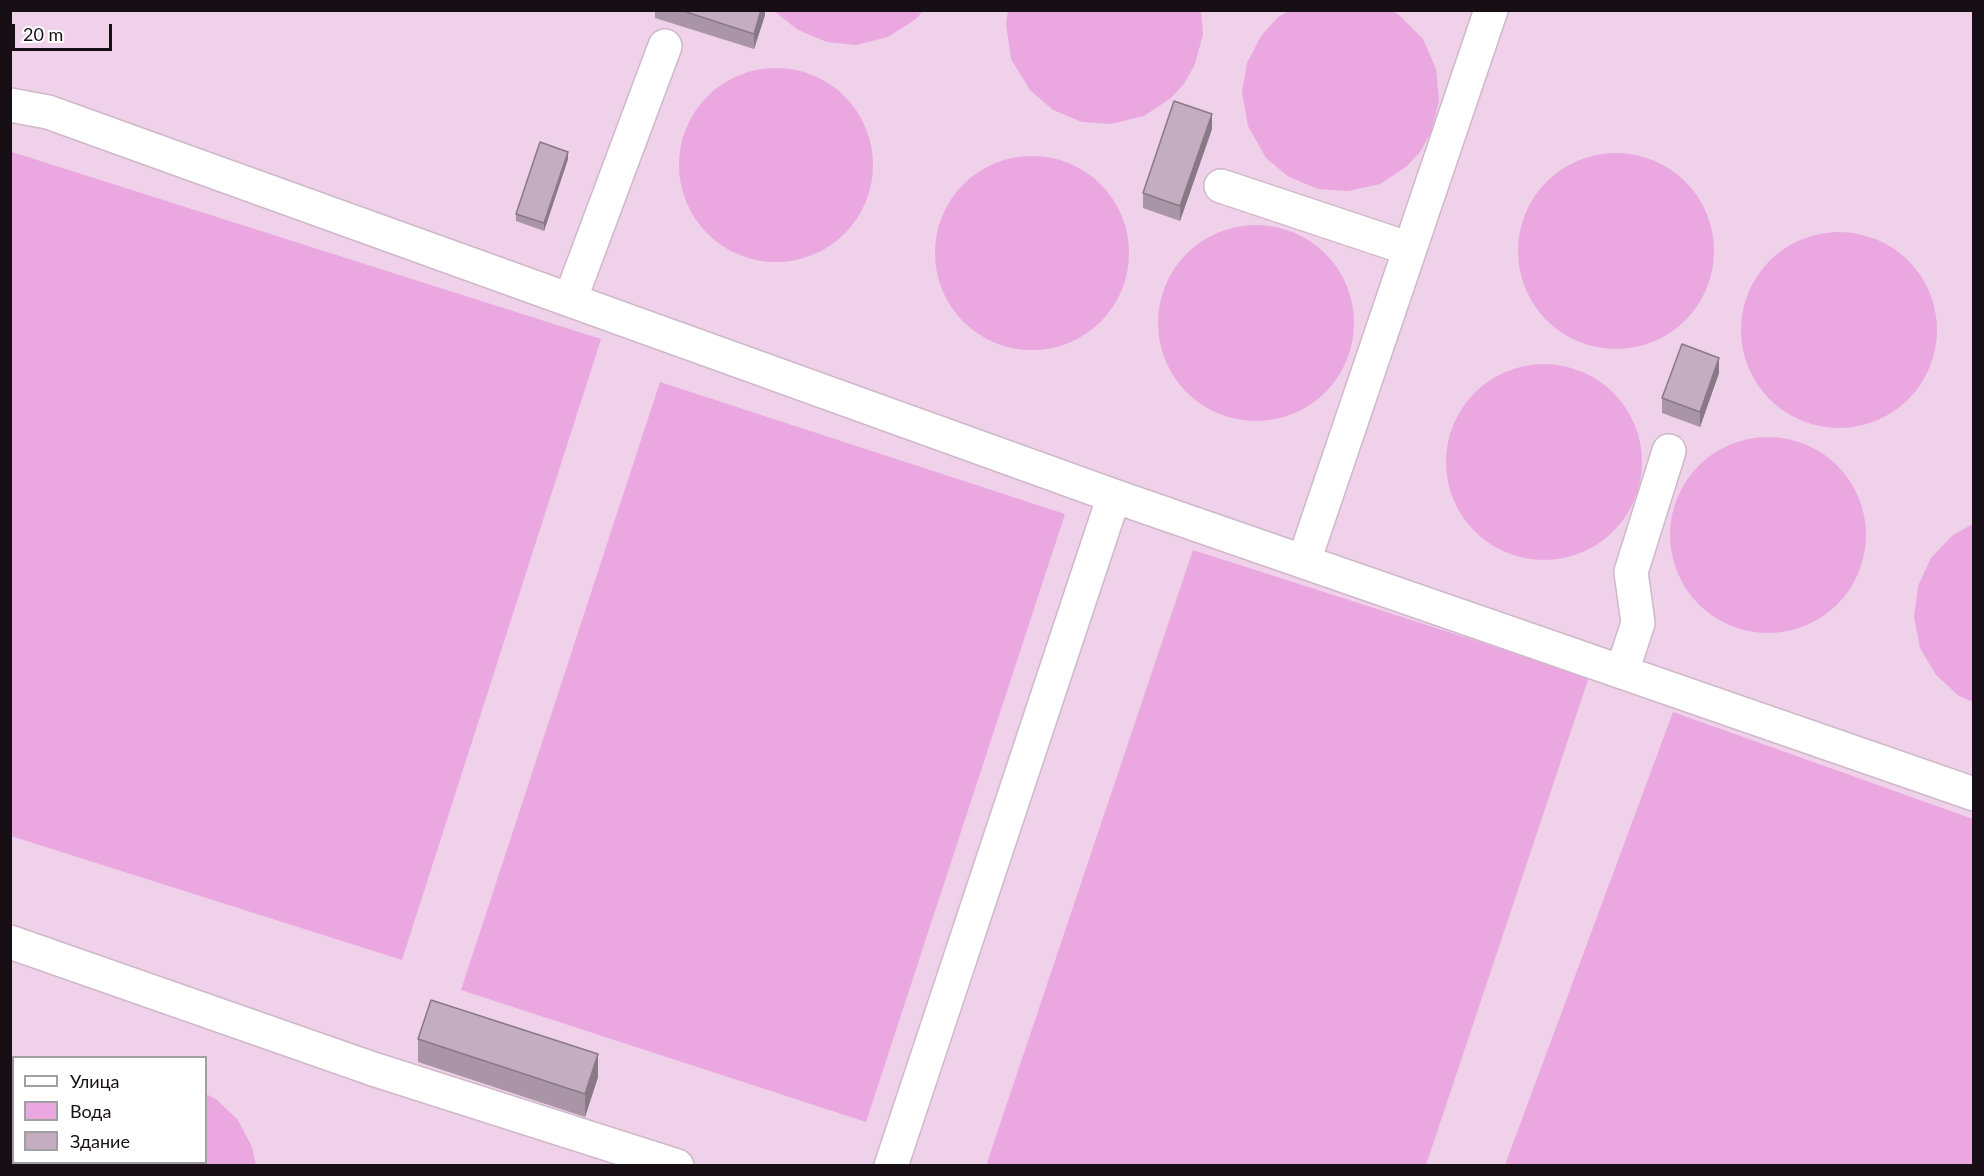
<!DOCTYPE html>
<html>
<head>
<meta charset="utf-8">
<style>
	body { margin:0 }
	#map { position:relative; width:1984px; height:1176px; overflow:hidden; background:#f7dff2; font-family:Lato,sans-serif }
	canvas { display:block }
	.frame { position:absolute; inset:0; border:12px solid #170f15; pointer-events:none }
	.legend { position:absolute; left:12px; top:1056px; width:195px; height:108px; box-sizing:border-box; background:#fff; border:2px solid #a29fa1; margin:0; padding:8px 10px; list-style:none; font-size:18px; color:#170f15 }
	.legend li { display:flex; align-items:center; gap:12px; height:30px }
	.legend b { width:30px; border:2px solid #a29fa1 }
	.scale { position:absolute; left:12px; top:24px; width:100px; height:27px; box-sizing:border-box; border:3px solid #170f15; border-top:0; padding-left:8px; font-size:18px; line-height:21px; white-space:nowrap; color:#170f15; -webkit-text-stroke:4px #fff; paint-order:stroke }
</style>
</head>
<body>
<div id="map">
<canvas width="1984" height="1176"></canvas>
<div class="frame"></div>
<ul class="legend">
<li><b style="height:8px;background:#fff"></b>Улица</li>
<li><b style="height:16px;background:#eba7e0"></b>Вода</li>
<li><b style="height:16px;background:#c4adc0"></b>Здание</li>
</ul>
<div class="scale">20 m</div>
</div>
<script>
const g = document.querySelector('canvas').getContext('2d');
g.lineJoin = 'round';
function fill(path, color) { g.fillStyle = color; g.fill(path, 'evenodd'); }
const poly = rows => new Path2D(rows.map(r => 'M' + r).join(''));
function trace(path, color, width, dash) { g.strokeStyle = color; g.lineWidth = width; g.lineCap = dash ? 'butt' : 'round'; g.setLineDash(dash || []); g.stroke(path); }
fill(poly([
	[10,11,1973,11,1973,1165,11,1165],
	[14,1058,206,1058,206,1162,14,1162]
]), '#efd1ea');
fill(poly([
	[1391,10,1399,15,1423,39,1436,69,1439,101,1431,132,1420,152,1407,166,1380,184,1348,191,1318,189,1289,177,1266,158,1248,126,1242,92,1247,63,1261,36,1278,17,1289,11],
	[774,11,923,11,916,19,888,37,856,45,827,42,798,30],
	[1201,11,1203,34,1195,64,1184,84,1171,98,1144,116,1111,124,1082,122,1053,110,1030,90,1011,59,1006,24,1008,11],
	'679 165a97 97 0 1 1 194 0a97 97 0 1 1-194 0Z',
	[12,152,601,339,402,960,11,836,10,156],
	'1518 251a98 98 0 1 1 196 0a98 98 0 1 1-196 0Z',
	'935 253a97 97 0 1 1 194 0a97 97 0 1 1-194 0Z',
	'1158 323a98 98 0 1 1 196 0a98 98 0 1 1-196 0Z',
	'1741 330a98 98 0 1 1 196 0a98 98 0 1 1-196 0Z',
	'1446 462a98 98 0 1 1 196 0a98 98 0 1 1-196 0Z',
	[660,382,1065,514,866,1122,461,990],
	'1670 535a98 98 0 1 1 196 0a98 98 0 1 1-196 0Z',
	[1973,524,1973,702,1959,696,1936,675,1920,648,1914,617,1918,586,1931,558,1953,535],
	[1193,550,1589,677,1426,1165,986,1166],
	[1673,712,1973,819,1973,1165,1505,1165],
	[206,1094,216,1099,238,1120,252,1147,256,1165,63,1165,64,1162,206,1162]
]), '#eba7e0');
const minor = poly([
	[10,105,48,112,1114,496,1974,794],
	[1221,186,1410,249],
	[570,300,665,46],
	[1304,561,1491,10],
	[1622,672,1638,623,1631,572,1669,451],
	[10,942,373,1069,677,1166],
	[891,1166,1114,496]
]);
trace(minor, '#cfb8ca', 36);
trace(minor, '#fff', 33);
fill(poly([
	[655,10,765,10,765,15,754,49,655,18],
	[1212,129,1180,221,1143,208,1143,193],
	[568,159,544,231,516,221,516,214],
	[1719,373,1700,427,1662,413,1662,398],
	[418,1039,598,1077,585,1117,418,1062]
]), '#a995a5');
fill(poly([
	[761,10,765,10,765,15,754,49,754,34],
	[1212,114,1212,129,1180,221,1180,206],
	[568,152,568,159,544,231,544,223],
	[1719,358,1719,373,1700,427,1700,412],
	[598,1054,598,1077,585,1117,585,1094]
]), '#897986');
const building = poly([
	[680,10,761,10,754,34,680,10],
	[1174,101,1212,114,1180,206,1143,193,1174,101],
	[540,142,568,152,544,223,516,214,540,142],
	[1682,344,1719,358,1700,412,1662,398,1682,344],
	[431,1000,598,1054,585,1094,418,1039,431,1000]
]);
fill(building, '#c4adc0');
trace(building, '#897986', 1.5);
</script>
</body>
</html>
